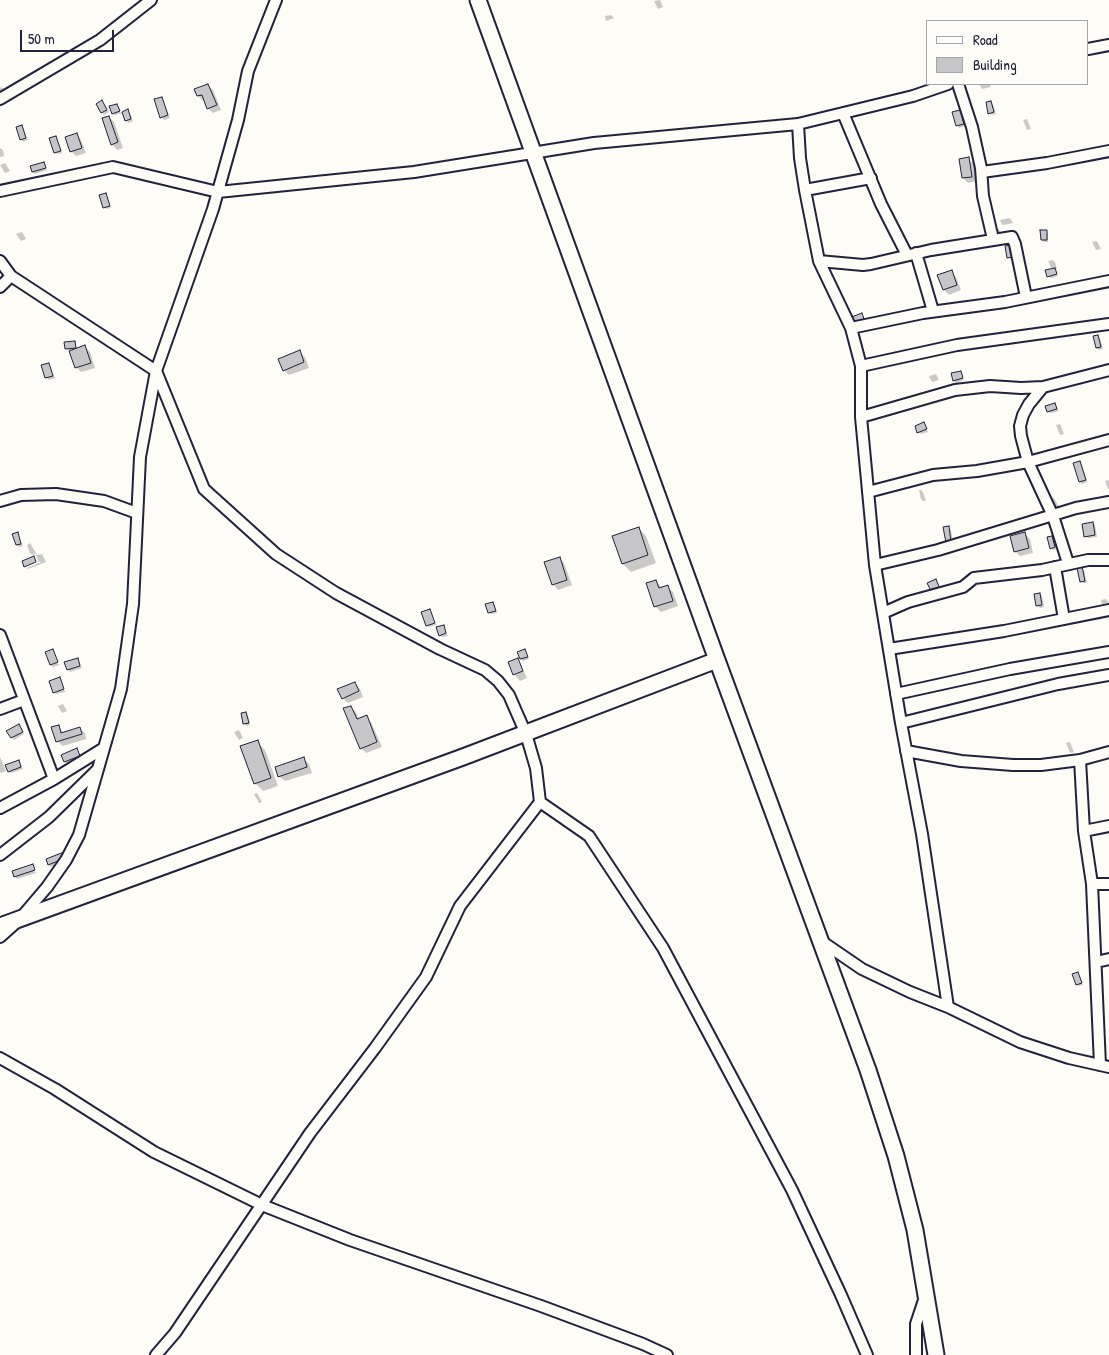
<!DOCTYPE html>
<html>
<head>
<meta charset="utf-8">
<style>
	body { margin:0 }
	#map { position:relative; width:1109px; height:1355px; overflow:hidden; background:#fdfcf7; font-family:"Patrick Hand",sans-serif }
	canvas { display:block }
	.legend { position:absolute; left:926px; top:20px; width:162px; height:65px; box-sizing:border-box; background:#fdfcf7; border:1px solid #a5a5ac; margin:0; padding:6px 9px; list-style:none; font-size:15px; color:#22223b }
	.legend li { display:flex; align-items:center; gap:10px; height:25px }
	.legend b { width:25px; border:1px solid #a5a5ac }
	.scale { position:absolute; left:20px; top:30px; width:94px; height:22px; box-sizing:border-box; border:2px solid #22223b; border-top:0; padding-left:6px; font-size:15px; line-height:18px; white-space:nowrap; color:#22223b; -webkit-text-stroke:4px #fdfcf7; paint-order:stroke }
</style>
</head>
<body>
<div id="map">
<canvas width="1109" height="1355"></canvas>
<ul class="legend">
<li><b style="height:6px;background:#fdfcf7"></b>Road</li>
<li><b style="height:14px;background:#c6c6c8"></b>Building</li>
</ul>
<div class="scale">50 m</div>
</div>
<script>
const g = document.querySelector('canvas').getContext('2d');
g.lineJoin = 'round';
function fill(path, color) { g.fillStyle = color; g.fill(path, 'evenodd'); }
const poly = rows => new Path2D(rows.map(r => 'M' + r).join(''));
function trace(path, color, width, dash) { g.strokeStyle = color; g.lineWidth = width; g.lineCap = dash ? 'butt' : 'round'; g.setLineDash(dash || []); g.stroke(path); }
fill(poly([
	[660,0,663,7,658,9,654,1],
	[611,15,614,18,606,21,605,16],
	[979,84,990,84,991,87,982,89],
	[208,85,213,90,221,110,213,113,208,108,205,100,203,101,198,96,196,90],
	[0,87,4,89,6,95,0,96],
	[162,98,170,118,164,120,162,117],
	[991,102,993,104,996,114,992,115,990,113],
	[97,104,104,104,109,112,104,115],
	[117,105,121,113,128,111,130,113,133,121,128,123,123,113,115,115,113,113],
	[960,112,962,114,965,126,959,128,957,125],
	[109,117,114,122,123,148,117,150,112,144],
	[1027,119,1031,129,1027,130,1023,120],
	[22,127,28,140,23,142,21,139],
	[76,134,81,140,86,153,76,156,71,151],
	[56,137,62,153,58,154,56,152],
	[0,148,3,150,4,156,0,157],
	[968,159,974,164,976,181,968,183,963,178],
	[5,163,10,171,5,173,0,165],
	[43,163,47,170,35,174,33,172],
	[105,194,111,208,106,209,104,207],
	[1010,218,1013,223,1003,225,1001,223,1000,220],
	[999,229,1002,238,998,239,994,230],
	[1046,231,1048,233,1048,242,1044,242,1042,240],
	[22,232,26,239,21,241,16,234],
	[1097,241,1101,249,1096,250,1092,242],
	[1053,260,1055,262,1057,269,1055,269,1058,276,1051,278,1048,276,1052,270,1048,261],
	[951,272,956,277,961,290,949,295,944,290],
	[1098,336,1100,338,1103,349,1099,350,1097,348],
	[75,342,76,354,78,354,77,344,78,349,85,347,90,352,95,368,81,372,76,367,70,351,66,349],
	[299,352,305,357,309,368,289,375,284,370],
	[49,364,55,378,48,380,42,366],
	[960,372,964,380,956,383,954,380],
	[936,374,939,380,932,382,929,376],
	[1055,404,1059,411,1050,413,1048,411],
	[924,424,928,432,921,434,919,432],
	[1060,424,1064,434,1060,435,1056,425],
	[1080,462,1082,465,1087,482,1082,484,1080,482],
	[1109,480,1109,489,1108,489,1105,481],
	[919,490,921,490,923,492,926,501,923,501,921,499],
	[1054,498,1062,512,1058,514,1050,500],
	[1092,523,1095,525,1097,537,1088,538,1086,536],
	[638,528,646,536,656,563,631,572,623,564],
	[948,528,951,530,953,544,949,545],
	[17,533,23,546,19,547,17,545],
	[1025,534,1030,539,1033,553,1020,556,1015,551],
	[1052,537,1057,549,1053,550,1051,548],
	[30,543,37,555,42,554,46,562,28,569,27,568,41,562,38,561,36,554,32,555,30,553,27,545],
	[559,558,564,563,572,585,558,590,553,584],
	[1082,568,1084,570,1087,583,1083,583,1081,581],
	[656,581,662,588,667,586,673,592,678,606,661,612,655,606],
	[1040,594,1042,596,1044,607,1040,608,1038,606,1036,595],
	[1106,599,1109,603,1109,610,1103,609,1101,600],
	[493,603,497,613,491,614,489,612],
	[430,611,436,625,429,627,427,625],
	[443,626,448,636,442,637,440,635],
	[52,651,59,665,53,667,51,665],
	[525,651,529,659,523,661,521,659],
	[78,659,82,668,70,672,68,669],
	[518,660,527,678,520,681,514,674],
	[59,679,65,692,56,694,54,692],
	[355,683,360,689,363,697,348,703,343,698],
	[63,704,67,711,62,713,58,706],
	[351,707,356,712,359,720,366,717,371,722,382,747,366,753,361,748],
	[246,713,248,715,250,725,247,726,244,724],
	[58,726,64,733,79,728,85,733,86,739,63,746,57,741],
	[21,728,24,734,14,740,12,737],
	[239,730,243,738,239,740,234,732],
	[257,742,265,750,278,786,263,791,255,783],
	[1070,742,1074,752,1070,753,1066,743],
	[76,750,81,758,67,764,65,761],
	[0,757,6,771,1,773,0,772],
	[304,759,309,764,312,773,285,781,279,776],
	[19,761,23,769,11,773,9,771],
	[257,793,262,802,259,803,254,794],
	[47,860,68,861,51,867],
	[32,866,36,873,17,879,15,876],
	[1078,973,1083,985,1079,986,1077,984]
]), '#0003');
const building = poly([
	[208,84,217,105,207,109,202,95,197,96,194,89,208,84],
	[162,97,168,115,160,118,154,99,162,97],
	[102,100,107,110,101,113,96,104,102,100],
	[991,101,994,112,988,114,986,102,991,101],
	[117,104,120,111,112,114,109,106,117,104],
	[128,109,131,119,125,121,122,112,128,109],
	[960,110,964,124,956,126,952,112,960,110],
	[109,116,118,142,111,145,102,118,109,116],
	[22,125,26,138,20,140,16,127,22,125],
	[77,133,82,148,70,152,65,137,77,133],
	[56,136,61,151,54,153,49,138,56,136],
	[969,157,972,177,962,178,959,159,969,157],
	[44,162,46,168,32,172,30,166,44,162],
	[106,193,110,206,103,208,99,195,106,193],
	[1040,230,1047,230,1047,240,1041,240,1040,230],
	[1011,245,1013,257,1007,258,1005,246,1011,245],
	[1055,268,1057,274,1047,277,1045,270,1055,268],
	[952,270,957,285,943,290,937,275,952,270],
	[862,313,865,322,852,327,849,318,862,313],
	[1098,335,1101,347,1096,348,1093,336,1098,335],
	[75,341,76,348,65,349,64,342,75,341],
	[85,345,91,363,75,368,69,351,85,345],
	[300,350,304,362,283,371,278,359,300,350],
	[49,363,53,376,45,378,41,365,49,363],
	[961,371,963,378,953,381,951,373,961,371],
	[1055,403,1057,409,1047,412,1045,406,1055,403],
	[924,422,927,429,917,433,915,426,924,422],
	[1080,461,1086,480,1079,482,1073,463,1080,461],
	[1093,522,1095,535,1084,537,1082,524,1093,522],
	[949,526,951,542,946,543,943,527,949,526],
	[639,527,648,555,622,564,612,536,639,527],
	[18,532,21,544,16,545,12,534,18,532],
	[1025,532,1029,548,1014,552,1010,536,1025,532],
	[1052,536,1055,547,1050,549,1047,537,1052,536],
	[34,556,36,562,24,567,22,561,34,556],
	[560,557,567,580,552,585,544,562,560,557],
	[1082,566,1085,581,1080,582,1077,568,1082,566],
	[936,579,940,589,932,593,927,583,936,579],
	[656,580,659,588,668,585,673,601,654,607,646,583,656,580],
	[1040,593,1042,605,1036,606,1034,594,1040,593],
	[493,602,496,611,488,613,485,604,493,602],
	[430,609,435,623,426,626,421,612,430,609],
	[444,625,446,633,439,636,436,627,444,625],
	[53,649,58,662,50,665,45,652,53,649],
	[525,649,528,657,520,659,517,652,525,649],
	[78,658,80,666,67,670,64,662,78,658],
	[518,658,523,671,513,675,508,662,518,658],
	[60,677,64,689,53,693,49,681,60,677],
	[355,682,359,691,342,699,337,689,355,682],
	[351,706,357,719,367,715,377,742,360,749,343,708,351,706],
	[246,712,249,723,243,724,241,713,246,712],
	[19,724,23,732,11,738,6,731,19,724],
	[59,725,61,733,80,727,82,734,56,742,51,727,59,725],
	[258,740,271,778,254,784,240,746,258,740],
	[77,748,80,756,64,762,61,755,77,748],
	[304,757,307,767,278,777,275,767,304,757],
	[19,760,21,767,8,772,5,765,19,760],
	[64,852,66,858,48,865,46,859,64,852],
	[33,864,35,870,14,877,12,871,33,864],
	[1078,972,1082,983,1076,985,1072,974,1078,972]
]);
fill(building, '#c6c6c8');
trace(building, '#22223b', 1);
const street = poly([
	[1088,49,1109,45],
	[958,84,972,127,981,168,983,196,993,239],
	[0,99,100,40,151,0],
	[843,113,881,204,907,255],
	[798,124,800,158,805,190,819,261,851,328,861,366,861,417,875,565,901,723,922,834,948,1007],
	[982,172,1047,163,1109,151],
	[805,190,871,178],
	[0,191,113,167,218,192,414,172,594,143,798,124,913,96,948,84],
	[916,253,933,311],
	[0,261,11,276,156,371,204,489,276,554,336,593,440,649,485,670,498,681,509,695,526,734,536,768,540,802,460,906,426,977,375,1048,310,1133,175,1333,156,1355],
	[819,261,863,265,871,264,931,250,1012,237,1015,244,1026,297],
	[0,287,11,276],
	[851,328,923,313,1005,302,1109,281],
	[861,366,957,345,1109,324],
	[1043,387,1029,404,1023,415,1020,426,1021,436,1028,462,1053,516,1068,563],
	[861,417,955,390,990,386,1021,388,1043,387,1109,370],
	[868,492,933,475,977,471,1028,462,1109,440],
	[0,501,21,495,56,494,104,501,137,513],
	[875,565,938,550,1076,508,1109,502],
	[1055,567,1064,619],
	[883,613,908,602,963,587,974,578,1042,570,1088,560,1109,560],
	[0,635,54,779],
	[889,649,1004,631,1109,610],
	[896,694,1010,669,1109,652],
	[0,709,24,700],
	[901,723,1058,684,1109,675],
	[906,751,961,761,1013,765,1041,765,1080,760,1109,752],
	[1080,760,1084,831,1092,884,1100,1065],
	[540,802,589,836,663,948,792,1190,841,1295,867,1355],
	[0,808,54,779,104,748],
	[1084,831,1109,826],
	[0,855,49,817,97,770],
	[1092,884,1109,884],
	[0,937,19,920,47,887,66,860,79,835,121,689,133,604,140,457,156,371,213,209,238,120,248,71,276,0],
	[821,941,862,969,910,992,948,1007,1020,1042,1069,1058,1109,1067],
	[1096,962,1109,959],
	[0,1058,55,1089,154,1152,262,1205,350,1240,541,1306,643,1344,667,1355],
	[916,1355,916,1324,925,1297]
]);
const secondary = poly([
	[478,0,717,660,868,1070,896,1156,915,1230,936,1355],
	[0,926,463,757,717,660]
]);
trace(street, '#22223b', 14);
trace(secondary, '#22223b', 19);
trace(street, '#fdfcf7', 10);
trace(secondary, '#fdfcf7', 15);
</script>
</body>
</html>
